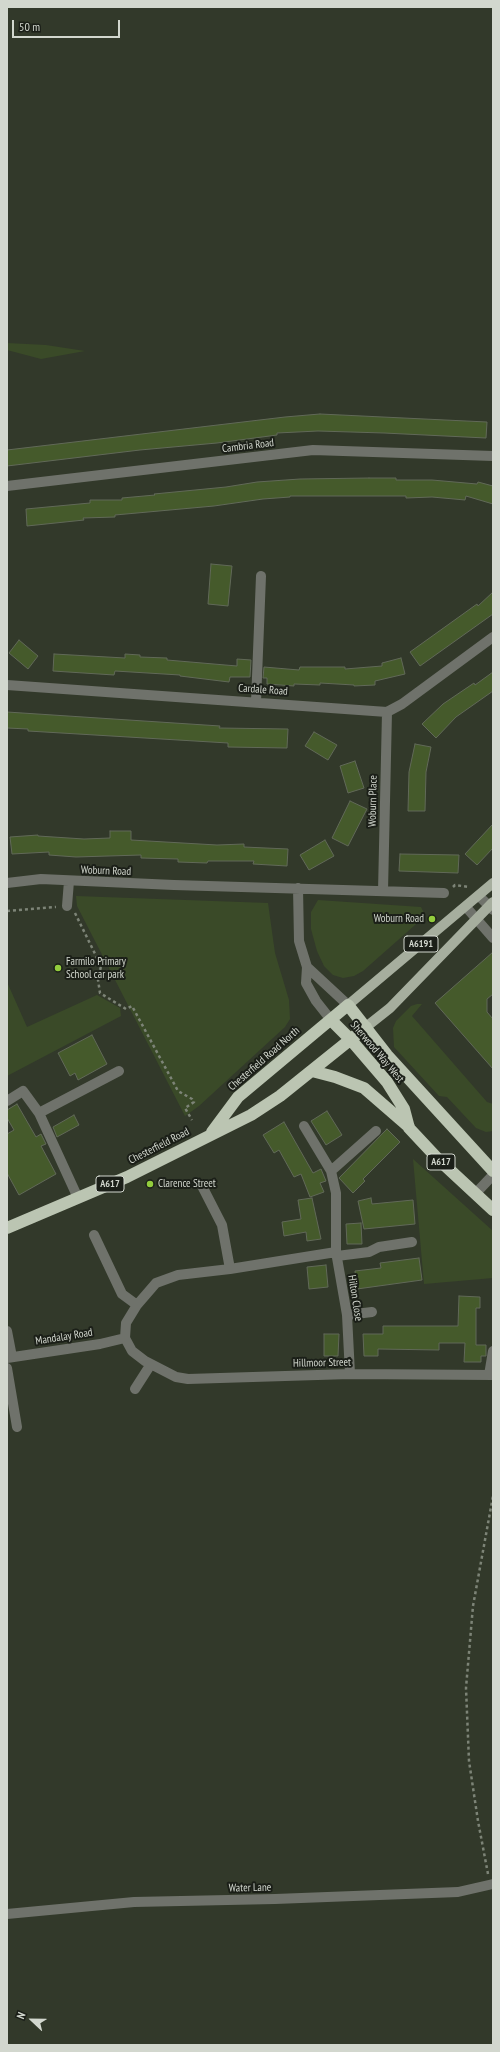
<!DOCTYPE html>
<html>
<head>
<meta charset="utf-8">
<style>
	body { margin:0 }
	#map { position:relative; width:500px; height:2052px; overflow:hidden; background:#32392a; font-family:"PT Sans Narrow",sans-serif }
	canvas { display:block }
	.frame { position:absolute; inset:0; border:8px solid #d2d7ce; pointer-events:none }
	.north { position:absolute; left:12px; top:2000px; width:40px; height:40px; -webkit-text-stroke:3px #1b1f18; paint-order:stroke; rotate:292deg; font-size:11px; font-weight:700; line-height:16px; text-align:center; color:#d2d7ce }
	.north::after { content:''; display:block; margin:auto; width:14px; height:18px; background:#d2d7ce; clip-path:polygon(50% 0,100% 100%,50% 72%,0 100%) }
	.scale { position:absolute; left:12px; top:20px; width:108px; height:18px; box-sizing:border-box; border:2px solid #d2d7ce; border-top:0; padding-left:5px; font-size:12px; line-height:14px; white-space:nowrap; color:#d2d7ce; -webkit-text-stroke:3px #1b1f18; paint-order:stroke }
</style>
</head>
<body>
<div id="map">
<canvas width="500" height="2052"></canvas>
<div class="frame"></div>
<div class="north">N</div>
<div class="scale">50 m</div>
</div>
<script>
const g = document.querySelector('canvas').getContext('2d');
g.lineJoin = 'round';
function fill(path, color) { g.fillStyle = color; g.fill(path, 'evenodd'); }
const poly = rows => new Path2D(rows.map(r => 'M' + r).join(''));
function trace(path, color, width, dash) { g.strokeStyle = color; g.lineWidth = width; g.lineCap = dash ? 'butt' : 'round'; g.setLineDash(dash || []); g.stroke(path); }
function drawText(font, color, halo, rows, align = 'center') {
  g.font = font + ' "PT Sans Narrow",sans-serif'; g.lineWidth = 4; g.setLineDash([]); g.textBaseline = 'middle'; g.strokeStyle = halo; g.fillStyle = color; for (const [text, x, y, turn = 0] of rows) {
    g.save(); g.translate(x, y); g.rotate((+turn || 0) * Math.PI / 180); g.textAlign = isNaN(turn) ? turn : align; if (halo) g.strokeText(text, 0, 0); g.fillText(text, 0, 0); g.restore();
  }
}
fill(poly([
	[7,343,46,345,85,351,41,359,7,350],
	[76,896,268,903,275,953,289,1000,290,1019,285,1027,199,1106,185,1116,77,906],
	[318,900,421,907,424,913,423,918,363,971,354,976,343,978,333,975,324,966,317,951,311,929,311,912],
	[7,982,27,1027,97,995,120,1008,121,1016,7,1076],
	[417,1004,422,1004,412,1016,487,1102,493,1104,493,1131,486,1132,476,1128,447,1097,439,1096,394,1047,393,1028,396,1021,411,1006],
	[413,1159,493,1231,493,1278,424,1284]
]), '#3a4a28');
const building = poly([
	[320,414,487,422,486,438,384,433,318,431,277,433,277,435,217,443,140,450,7,466,7,450,285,417,320,414],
	[369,478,396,478,396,480,432,480,477,484,478,482,493,486,493,504,466,496,465,500,432,497,406,498,406,496,290,496,290,497,263,499,214,506,115,515,115,517,83,518,84,520,27,526,26,509,90,503,90,500,122,500,122,498,155,495,154,494,226,487,257,482,300,479,369,478],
	[211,564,232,566,228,606,208,604,211,564],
	[493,592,493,614,420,666,410,652,477,604,478,606,493,592],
	[19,640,38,656,28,669,9,653,19,640],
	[54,654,125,658,125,654,140,655,140,657,167,658,167,660,237,666,237,659,251,660,250,677,230,677,229,682,180,676,180,675,115,671,114,675,53,671,54,654],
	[401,658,405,674,375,681,375,685,354,686,354,685,320,683,320,685,294,684,294,686,267,684,267,678,263,678,264,667,299,670,300,667,345,667,345,669,382,666,382,663,401,658],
	[493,672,493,691,456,717,436,738,422,724,443,704,474,683,475,685,493,672],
	[7,712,220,726,219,728,288,729,287,748,228,747,228,743,28,731,28,729,7,728,7,712],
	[314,732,337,745,328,760,305,746,314,732],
	[415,744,431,747,426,772,425,811,408,811,409,772,415,744],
	[355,761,364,788,348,793,340,766,355,761],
	[350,801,367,809,348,846,332,838,350,801],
	[493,824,493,848,477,865,465,854,493,824],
	[110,831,131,831,131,840,217,845,244,844,244,847,288,849,287,866,253,864,254,861,208,861,207,863,178,862,178,859,141,858,141,855,76,857,49,855,49,852,12,854,10,837,38,835,38,836,84,839,110,838,110,831],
	[325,840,334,856,309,870,300,855,325,840],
	[400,854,459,855,458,873,399,871,400,854],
	[493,952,493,994,487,999,487,1012,493,1019,493,1069,435,1003,493,952],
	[92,1035,107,1064,78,1080,75,1073,70,1076,58,1053,92,1035],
	[17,1104,36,1137,41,1134,46,1144,41,1146,56,1174,19,1195,7,1173,7,1134,14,1130,7,1118,7,1110,17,1104],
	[327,1111,342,1135,326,1145,311,1121,327,1111],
	[74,1115,79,1125,57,1137,53,1127,74,1115],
	[284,1122,313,1173,321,1169,326,1181,320,1183,324,1192,310,1197,301,1174,294,1177,279,1150,274,1153,263,1135,284,1122],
	[387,1129,400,1142,363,1179,365,1181,353,1193,339,1178,387,1129],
	[312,1198,321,1239,307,1241,306,1232,284,1236,282,1222,301,1219,298,1200,312,1198],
	[371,1198,372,1204,413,1200,415,1224,364,1229,358,1201,371,1198],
	[361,1223,362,1244,347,1244,346,1224,361,1223],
	[419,1258,422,1280,357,1289,355,1271,381,1268,380,1263,419,1258],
	[326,1265,328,1287,309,1289,307,1267,326,1265],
	[459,1296,480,1297,480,1308,476,1308,476,1345,486,1345,486,1356,481,1356,481,1362,464,1362,465,1343,439,1343,439,1350,378,1349,378,1356,364,1356,363,1334,383,1334,383,1326,458,1326,459,1296],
	[324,1334,339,1334,338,1356,324,1356,324,1334]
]);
fill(building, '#455a2b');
trace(building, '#616958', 1);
trace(poly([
	[453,887,455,885,469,887],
	[7,911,56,907],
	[75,913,101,966,98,980,100,993,126,1009,132,1006,178,1091,192,1099,194,1102,185,1108,192,1120],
	[488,1874,478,1821,469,1761,466,1688,473,1606,493,1496]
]), '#7d8477', 2.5, [3, 3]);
trace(poly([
	[7,486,313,450,493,456],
	[7,685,387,712,402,704,493,637],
	[256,702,261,576],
	[7,883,41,879,174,885,444,893],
	[298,888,299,941,307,967,306,983,316,1001,331,1020],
	[383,891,387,712],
	[479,896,493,910],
	[67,906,69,881],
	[466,907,493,938],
	[307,967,348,1005],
	[7,1101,23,1091,39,1113,78,1198],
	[39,1113,119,1071],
	[304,1126,331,1171,336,1193,336,1252,347,1315,350,1374],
	[331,1171,376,1131],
	[201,1184,222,1225,230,1269],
	[475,1194,493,1175],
	[94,1235,122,1294,137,1305],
	[336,1252,230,1269,178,1275,156,1283,137,1305,126,1323,125,1338,132,1351,145,1361,176,1377,188,1379,350,1374,493,1375],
	[337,1256,369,1252,379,1247,412,1242],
	[347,1315,372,1312],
	[7,1331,12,1357],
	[7,1358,100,1344,125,1338],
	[7,1368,17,1427],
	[489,1375,493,1351],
	[135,1389,151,1364],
	[7,1914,134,1902,275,1899,458,1892,493,1884]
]), '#6f726b', 10);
trace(poly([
	[348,1005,493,883],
	[366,1027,390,1008,493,902]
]), '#a6ae9e', 10);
trace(poly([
	[331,1020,351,1040,387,1082,404,1109,409,1128,438,1159,493,1210],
	[312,1071,335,1077,364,1088,409,1127],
	[212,1132,238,1097,348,1005,387,1055,493,1171],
	[7,1228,127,1177,251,1115,280,1096,366,1027]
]), '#bbc5b2', 12);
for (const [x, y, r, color] of [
	[432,919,4,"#93cd3d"],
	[58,968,4,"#93cd3d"],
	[150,1184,4,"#93cd3d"]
]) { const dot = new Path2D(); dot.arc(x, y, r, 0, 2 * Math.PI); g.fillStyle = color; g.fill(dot); trace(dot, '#1b1f18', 1.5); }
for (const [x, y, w] of [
	[421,944,34],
	[441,1162,28],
	[110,1184,28]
]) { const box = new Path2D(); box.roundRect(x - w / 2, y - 8, w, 16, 3); g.fillStyle = '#1b1f18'; g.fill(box); trace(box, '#d2d7ce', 1); }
drawText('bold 10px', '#d2d7ce', null, [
	["A6191",421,944],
	["A617",441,1162],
	["A617",110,1184]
]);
drawText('11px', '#d2d7ce', '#1b1f18', [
	["Cambria Road",248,446,-7],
	["Cardale Road",263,690,4],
	["Woburn Place",373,801,-89],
	["Woburn Road",106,871,2],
	["Sherwood Way West",377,1052,50],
	["Chesterfield Road North",264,1059,-41],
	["Chesterfield Road",159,1146,-27],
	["Hilton Close",355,1298,81],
	["Mandalay Road",64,1337,-9],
	["Hillmoor Street",322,1363,-1],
	["Water Lane",250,1888,-1]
]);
drawText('11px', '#d2d7ce', '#1b1f18', [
	["Woburn Road",424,919,"right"],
	["Farmilo Primary",66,962],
	["School car park",66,975],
	["Clarence Street",158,1184]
], 'left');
</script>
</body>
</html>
